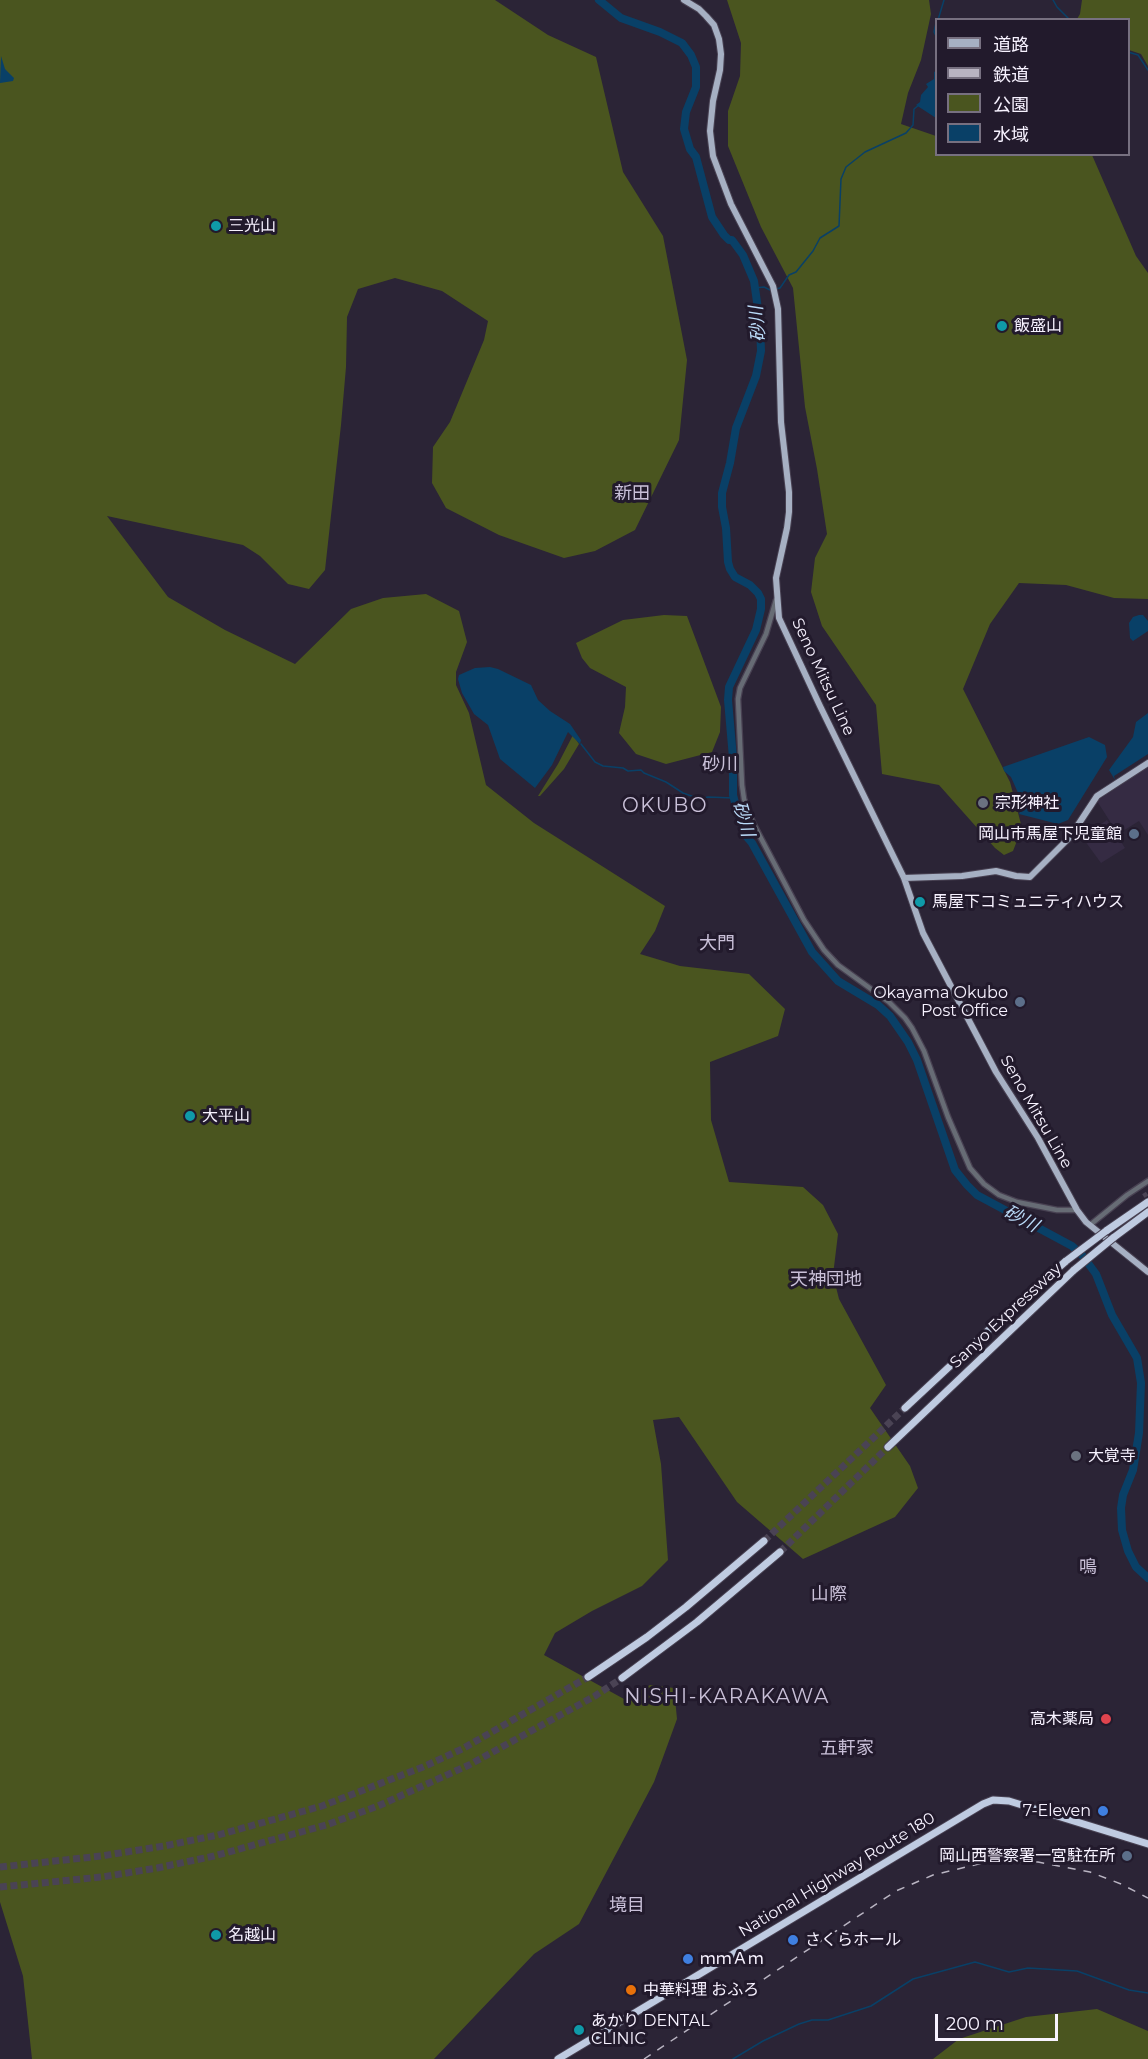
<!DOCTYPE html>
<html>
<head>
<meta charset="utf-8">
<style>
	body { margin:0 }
	#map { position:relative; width:1148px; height:2059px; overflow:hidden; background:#2b2436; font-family:Montserrat,"Noto Sans JP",sans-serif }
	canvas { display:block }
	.legend { position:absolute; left:935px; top:18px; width:195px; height:138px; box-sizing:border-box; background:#221a2c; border:2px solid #777080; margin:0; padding:8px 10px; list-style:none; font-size:18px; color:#f7f2ff }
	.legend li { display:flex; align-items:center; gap:12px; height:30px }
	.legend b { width:30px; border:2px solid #777080 }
	.scale { position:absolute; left:935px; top:2014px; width:123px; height:27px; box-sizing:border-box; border:3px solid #f7f2ff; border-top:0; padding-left:8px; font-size:18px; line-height:21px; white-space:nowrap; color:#f7f2ff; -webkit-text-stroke:4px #221a2c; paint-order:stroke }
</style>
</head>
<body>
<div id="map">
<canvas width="1148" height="2059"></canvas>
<ul class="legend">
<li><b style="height:8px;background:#a6b0c3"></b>道路</li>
<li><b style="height:8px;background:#b9b4c2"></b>鉄道</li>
<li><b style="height:16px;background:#4a551f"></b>公園</li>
<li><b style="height:16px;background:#094067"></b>水域</li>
</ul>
<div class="scale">200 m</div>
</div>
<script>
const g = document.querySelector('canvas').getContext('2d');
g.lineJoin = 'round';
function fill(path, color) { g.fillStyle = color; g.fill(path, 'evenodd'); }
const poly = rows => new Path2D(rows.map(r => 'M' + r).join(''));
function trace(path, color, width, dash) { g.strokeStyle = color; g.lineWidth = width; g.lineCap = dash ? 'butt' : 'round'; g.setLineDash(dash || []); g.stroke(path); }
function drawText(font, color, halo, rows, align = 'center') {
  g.font = font + ' Montserrat,"Noto Sans JP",sans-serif'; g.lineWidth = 6; g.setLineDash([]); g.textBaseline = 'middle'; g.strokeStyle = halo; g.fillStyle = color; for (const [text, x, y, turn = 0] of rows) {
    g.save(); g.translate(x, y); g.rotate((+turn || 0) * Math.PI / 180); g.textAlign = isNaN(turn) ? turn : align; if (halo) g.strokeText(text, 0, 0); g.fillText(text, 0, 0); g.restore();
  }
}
fill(poly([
	[1148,765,1148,835,1139,821,1118,834,1097,801],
	[1107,820,1125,848,1101,863,1082,837]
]), '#352b43');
fill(poly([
	[0,0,495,0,548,35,596,57,623,172,663,236,687,360,679,440,635,530,595,551,564,558,499,535,446,508,432,483,433,447,450,422,484,340,488,321,442,291,395,278,358,289,347,317,346,367,341,425,325,570,309,589,288,584,260,556,243,545,107,516,168,597,225,630,295,664,351,609,383,598,426,594,459,611,467,642,456,672,456,685,469,713,486,785,534,823,665,906,655,931,640,954,680,966,749,974,785,1009,778,1036,710,1062,711,1120,729,1182,803,1187,823,1205,838,1234,833,1275,839,1299,886,1385,870,1408,910,1466,918,1488,895,1517,803,1559,737,1502,679,1417,653,1420,661,1464,668,1560,642,1586,592,1611,555,1633,544,1655,624,1699,650,1685,674,1688,677,1719,654,1782,579,1924,534,1954,434,2059,32,2059,23,1976,0,1902],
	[727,0,929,0,931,14,921,60,908,93,901,124,936,136,936,154,1092,155,1136,256,1148,273,1148,599,1114,598,1066,585,1019,583,990,624,963,689,1010,782,1022,828,1013,851,1004,855,995,848,939,785,882,774,876,705,822,626,811,592,815,558,827,534,817,469,805,407,793,288,761,227,728,146,728,111,740,76,741,43],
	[1082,0,1148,0,1148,66,1141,54,1129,50,1128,20,1077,19,1080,14],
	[664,615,687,616,721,707,720,732,712,752,666,764,636,754,619,733,625,707,626,687,590,668,582,658,576,643,623,620],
	[573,735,579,744,564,769,540,796,538,796,558,764],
	[1097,2009,1148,2031,1148,2059,933,2059,959,2039,1026,2017]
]), '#4a551f');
fill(poly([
	[1,56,5,69,14,78,13,81,0,83],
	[936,71,936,118,916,105,920,102,921,95,928,87,926,84,934,79,934,72],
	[1139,615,1143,615,1148,621,1148,631,1133,641,1130,638,1129,623,1133,617],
	[490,667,498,669,531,685,538,700,550,711,570,724,581,740,580,744,568,732,552,765,535,788,500,759,488,725,474,714,462,693,458,679,459,675,475,668],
	[1148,713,1148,754,1114,776,1115,780,1109,770,1133,737,1136,722],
	[1089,737,1105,745,1107,757,1068,820,1058,824,1019,814,1021,810,1022,804,1019,795,1011,777,1004,771,1003,767]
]), '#094067');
trace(poly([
	[1053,0,1057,7,1070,20],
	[938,20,944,0],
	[936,23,934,32,936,36],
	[1128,52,1138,55,1148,70],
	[754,288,764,287,770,290],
	[776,289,780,288,789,275,796,272,813,251,820,238,839,226,841,179,846,167,865,152,906,133,913,125,914,109,919,105],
	[581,744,595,762,603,766,623,768,628,771,641,770,644,773,666,782,683,793,700,799,708,797,734,798],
	[733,2059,763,2041,799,2024,812,2020,828,2020,871,2006,913,1979,975,1962,1009,1972,1028,1968,1077,1971,1129,1990,1148,1993]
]), '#094067', 1.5);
trace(poly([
	[599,0,621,18,660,32,682,43,691,55,696,67,696,87,686,112,684,129,690,149,696,157,712,217,724,235,729,240,732,240,743,255,754,281,760,323,761,351,756,376,736,428,730,463,722,493,722,507,726,528,728,562,730,569,735,577,750,585,758,593,761,599,761,609,756,630,729,687,728,700,733,758,733,795,737,810,746,836,752,843,812,952,838,981,878,1005,890,1016,908,1042,917,1060,955,1170,967,1185,977,1195,1072,1246,1082,1255,1096,1274,1112,1315,1137,1358,1141,1383,1139,1433,1133,1470,1123,1495,1121,1508,1122,1530,1128,1551,1136,1567,1148,1578]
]), '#094067', 8);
trace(poly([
	[1144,1193,1148,1199]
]), '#4a4354', 4.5, [4.5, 2]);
trace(poly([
	[764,1541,905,1408],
	[780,1552,888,1447],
	[0,1867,101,1856,164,1846,218,1835,322,1806,423,1767,462,1749,588,1677],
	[0,1887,102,1877,157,1868,214,1856,326,1825,378,1806,469,1765,595,1696,622,1678]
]), '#4a4354', 7, [7, 3.5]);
const minor = poly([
	[776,600,766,634,740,688,738,699,742,785,744,799,753,823,804,920,824,950,838,965,889,1002,905,1018,912,1028,924,1051,948,1117,970,1168,984,1184,999,1195,1017,1202,1057,1210,1077,1210],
	[1090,1225,1127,1195,1148,1181]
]);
const major = poly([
	[684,0,699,9,706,16,714,25,719,39,721,54,720,70,713,101,710,131,713,156,731,204,773,286,778,309,781,422,789,492,789,512,787,528,776,578,779,618,820,706,904,878,923,933,996,1072,1038,1138,1077,1210,1086,1222,1148,1272],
	[904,878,962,876,996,871,1016,876,1030,877,1070,837,1097,796,1148,763]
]);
const highway = poly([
	[1106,1231,1148,1202],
	[1113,1238,1148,1212],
	[905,1408,1009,1311,1066,1261],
	[888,1447,1074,1270],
	[588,1677,647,1637,686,1607,764,1541],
	[622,1678,697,1622,780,1552],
	[558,2059,983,1804,993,1800,1009,1801,1148,1844]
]);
trace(minor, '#484152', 7);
trace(major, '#484152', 8);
trace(highway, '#484152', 9);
trace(minor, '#676c75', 4.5);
trace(major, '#a6b0c3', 6);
trace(highway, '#bfcbe1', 7);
trace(poly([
	[644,2059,896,1891,933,1875,987,1862,1038,1862,1090,1872,1121,1884,1148,1898]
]), '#b9b4c2', 1.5, [8, 8]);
const highwayBridge = poly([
	[1066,1261,1106,1231],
	[1074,1270,1113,1238]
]);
trace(highwayBridge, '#484152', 9, []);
trace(highwayBridge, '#bfcbe1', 7);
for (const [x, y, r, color] of [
	[216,226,6,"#0f9aa8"],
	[1002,326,6,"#0f9aa8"],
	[983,803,6,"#6b7280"],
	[1134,834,6,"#5c6f8a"],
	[920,902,6,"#0f9aa8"],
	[1020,1002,6,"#5c6f8a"],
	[190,1116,6,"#0f9aa8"],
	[1076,1456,6,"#6b7280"],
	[1106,1719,6,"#e0444e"],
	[1103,1811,6,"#3f7fe0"],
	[1127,1856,6,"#5c6f8a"],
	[216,1935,6,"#0f9aa8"],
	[793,1940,6,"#3f7fe0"],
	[688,1959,6,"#3f7fe0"],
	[631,1990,6,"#e8710a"],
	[579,2030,6,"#0f9aa8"]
]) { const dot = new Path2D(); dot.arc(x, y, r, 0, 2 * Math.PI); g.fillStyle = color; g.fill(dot); trace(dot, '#221a2c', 2); }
drawText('16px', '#f7f2ff', '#221a2c', [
	["三光山",228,226],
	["飯盛山",1014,326],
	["宗形神社",995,803],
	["岡山市馬屋下児童館",1122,834,"right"],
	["馬屋下コミュニティハウス",932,902],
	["Okayama Okubo",1008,993,"right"],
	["Post Office",1008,1011,"right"],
	["大平山",202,1116],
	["大覚寺",1088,1456],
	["高木薬局",1094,1719,"right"],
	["7-Eleven",1091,1811,"right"],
	["岡山西警察署一宮駐在所",1115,1856,"right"],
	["名越山",228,1935],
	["さくらホール",805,1940],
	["ｍｍＡｍ",700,1959],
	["中華料理 おふろ",643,1990],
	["あかり DENTAL",591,2021],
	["CLINIC",591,2039]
], 'left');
drawText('16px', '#f7f2ff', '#221a2c', [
	["Seno Mitsu Line",823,677,65],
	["Seno Mitsu Line",1036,1112,60],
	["Sanyo Expressway",1006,1316,-43],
	["National Highway Route 180",837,1875,-31]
]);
drawText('italic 18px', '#badbf9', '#221a2c', [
	["砂川",758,324,-95],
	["砂川",743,819,74],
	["砂川",1021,1219,28]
]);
drawText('18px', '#c9c0d8', '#221a2c', [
	["新田",632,494],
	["砂川",720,765],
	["大門",717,944],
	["天神団地",826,1280],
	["鳴",1088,1568],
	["山際",829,1595],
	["五軒家",847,1749],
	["境目",627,1906]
]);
g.letterSpacing = '1.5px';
drawText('20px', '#c9c0d8', '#221a2c', [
	["OKUBO",665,806],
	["NISHI-KARAKAWA",727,1697]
]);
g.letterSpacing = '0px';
</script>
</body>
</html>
